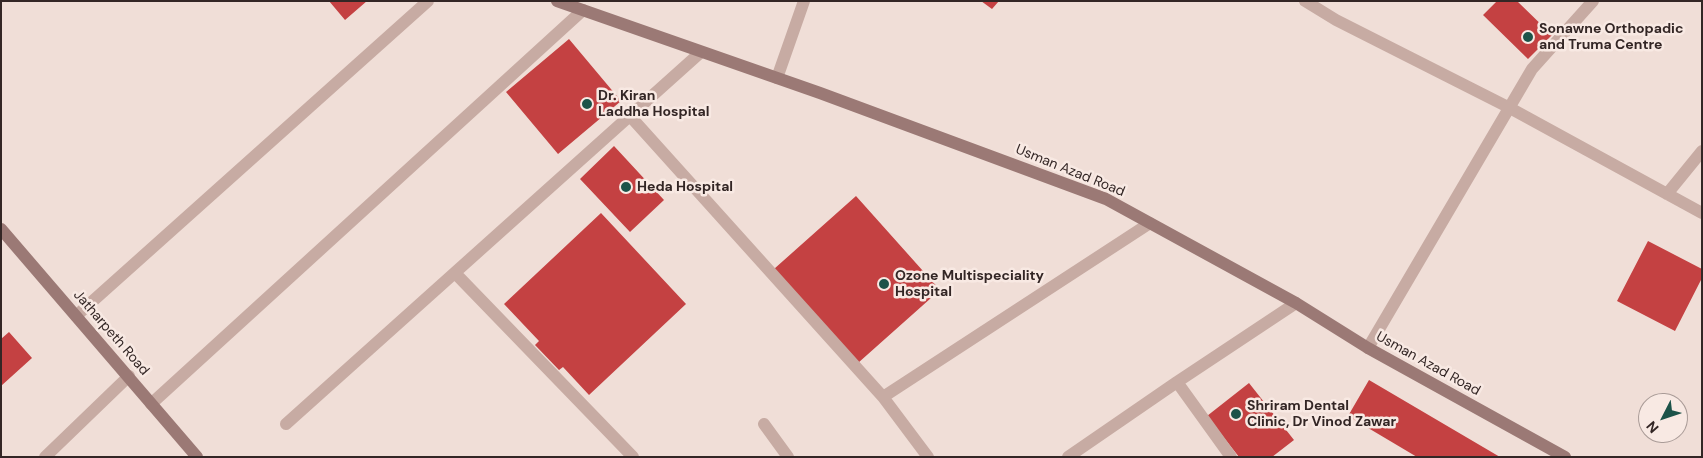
<!DOCTYPE html>
<html>
<head>
<meta charset="utf-8">
<style>
	body { margin:0 }
	#map { position:relative; width:1703px; height:458px; overflow:hidden; background:#f0ded7; font-family:"DM Sans",sans-serif }
	canvas { display:block }
	.frame { position:absolute; inset:0; border:2px solid #332625; pointer-events:none }
	.north { position:absolute; left:1638px; top:393px; width:50px; height:50px; box-sizing:border-box; background:#f8e9e3; border:1px solid #a99b97; border-radius:50%; rotate:229deg; font-size:14px; font-weight:700; line-height:20px; text-align:center; color:#332625 }
	.north::after { content:''; display:block; margin:auto; width:18px; height:22px; background:#1c5349; clip-path:polygon(50% 0,100% 100%,50% 72%,0 100%) }
</style>
</head>
<body>
<div id="map">
<canvas width="1703" height="458"></canvas>
<div class="frame"></div>
<div class="north">N</div>
</div>
<script>
const g = document.querySelector('canvas').getContext('2d');
g.lineJoin = 'round';
function fill(path, color) { g.fillStyle = color; g.fill(path, 'evenodd'); }
const poly = rows => new Path2D(rows.map(r => 'M' + r).join(''));
function trace(path, color, width, dash) { g.strokeStyle = color; g.lineWidth = width; g.lineCap = dash ? 'butt' : 'round'; g.setLineDash(dash || []); g.stroke(path); }
function drawText(font, color, halo, rows, align = 'center') {
  g.font = font + ' "DM Sans",sans-serif'; g.lineWidth = 5; g.setLineDash([]); g.textBaseline = 'middle'; g.strokeStyle = halo; g.fillStyle = color; for (const [text, x, y, turn = 0] of rows) {
    g.save(); g.translate(x, y); g.rotate((+turn || 0) * Math.PI / 180); g.textAlign = isNaN(turn) ? turn : align; if (halo) g.strokeText(text, 0, 0); g.fillText(text, 0, 0); g.restore();
  }
}
fill(poly([
	[329,1,367,1,345,20],
	[981,1,999,1,992,9],
	[1497,1,1517,1,1552,35,1528,59,1483,15],
	[569,39,621,101,558,154,506,92],
	[614,146,664,200,630,232,580,179],
	[856,196,940,290,858,363,774,269],
	[601,213,686,304,589,395,563,367,559,370,535,345,539,341,504,304],
	[1648,241,1702,269,1702,278,1675,331,1617,301],
	[9,332,32,358,1,386,1,339],
	[1369,380,1500,457,1417,457,1348,416],
	[1249,383,1294,440,1272,457,1239,457,1207,416]
]), '#c44142');
trace(poly([
	[1305,1,1336,20,1508,107,1702,213],
	[777,78,804,1],
	[630,116,883,397],
	[1667,194,1702,151],
	[455,273,633,457],
	[76,316,428,1],
	[1368,348,1532,69,1593,1],
	[151,404,583,10],
	[286,424,701,52],
	[764,424,788,457],
	[45,457,129,376],
	[928,457,883,397,1150,223],
	[1068,457,1177,382],
	[1231,457,1177,382,1296,303]
]), '#c7aba3', 12);
trace(poly([
	[557,1,820,93,1106,199,1296,303,1368,348,1565,457],
	[1,229,197,457]
]), '#9b7975', 12);
for (const [x, y, r, color] of [
	[1528,37,6,"#1c5349"],
	[587,104,6,"#1c5349"],
	[626,187,6,"#1c5349"],
	[884,284,6,"#1c5349"],
	[1236,414,6,"#1c5349"]
]) { const dot = new Path2D(); dot.arc(x, y, r, 0, 2 * Math.PI); g.fillStyle = color; g.fill(dot); trace(dot, '#f8e9e3', 2); }
drawText('bold 14px', '#332625', '#f8e9e3', [
	["Sonawne Orthopadic",1539,29],
	["and Truma Centre",1539,45],
	["Dr. Kiran",598,96],
	["Laddha Hospital",598,112],
	["Heda Hospital",637,187],
	["Ozone Multispeciality",895,276],
	["Hospital",895,292],
	["Shriram Dental",1247,406],
	["Clinic, Dr Vinod Zawar",1247,422]
], 'left');
drawText('14px', '#332625', '#f8e9e3', [
	["Usman Azad Road",1070,171,22],
	["Jatharpeth Road",111,333,49],
	["Usman Azad Road",1428,364,29]
]);
</script>
</body>
</html>
